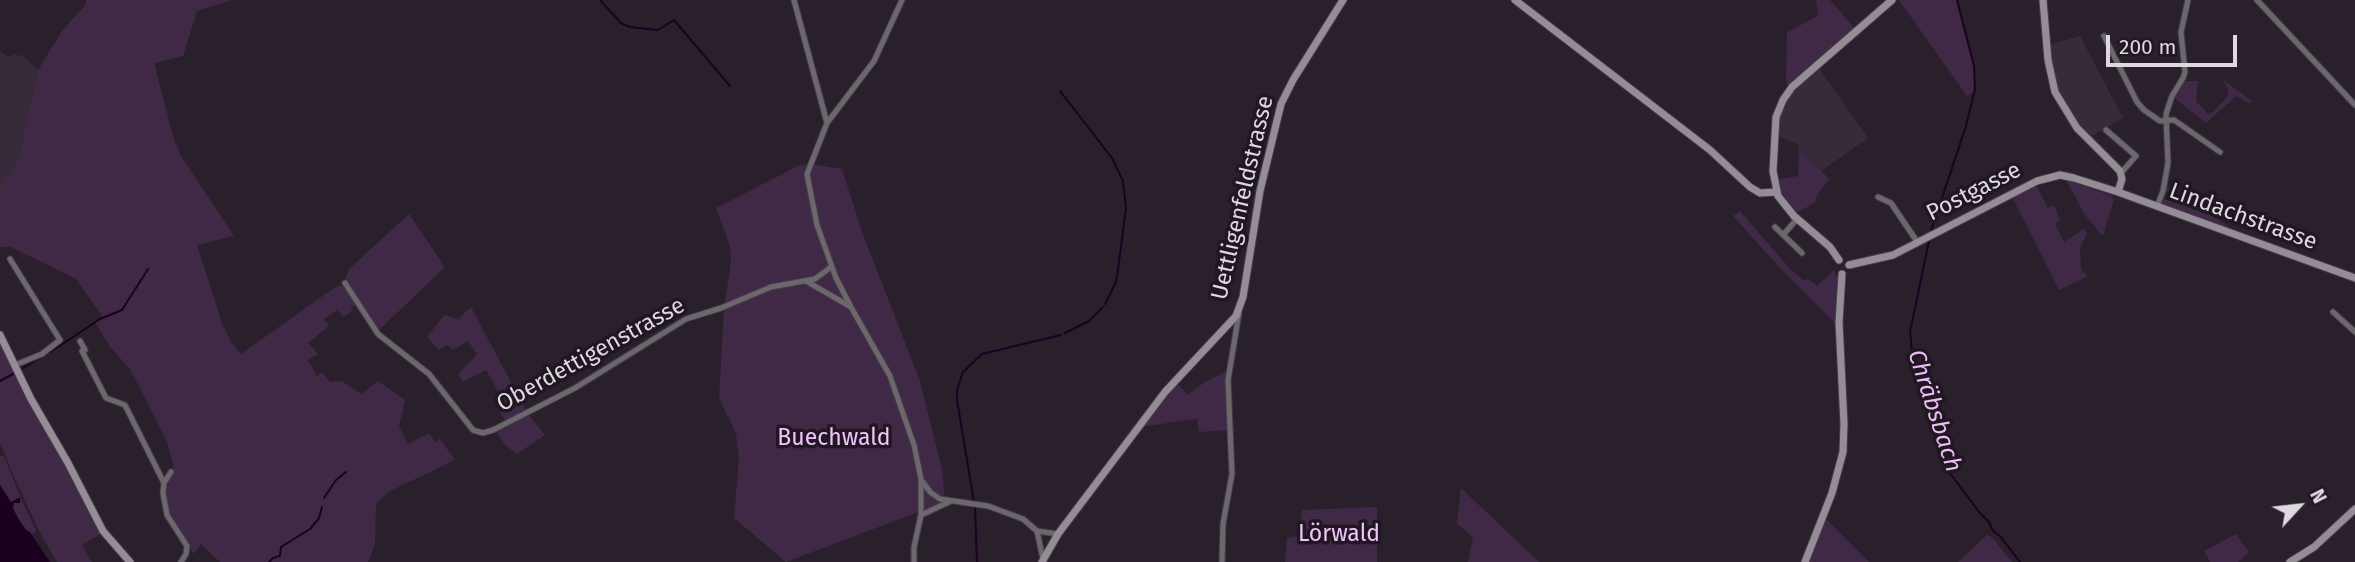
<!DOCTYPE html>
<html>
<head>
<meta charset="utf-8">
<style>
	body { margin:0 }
	#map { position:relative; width:2355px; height:562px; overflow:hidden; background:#29202c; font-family:"Fira Sans",sans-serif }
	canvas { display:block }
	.north { position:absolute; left:2264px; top:471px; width:70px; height:70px; -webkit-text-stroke:5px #201722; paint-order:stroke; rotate:63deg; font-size:19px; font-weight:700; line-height:28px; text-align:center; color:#ded8df }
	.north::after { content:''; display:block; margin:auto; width:24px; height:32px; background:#ded8df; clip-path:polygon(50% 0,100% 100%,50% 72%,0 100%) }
	.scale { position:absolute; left:2106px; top:35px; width:131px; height:32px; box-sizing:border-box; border:4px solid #ded8df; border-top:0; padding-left:9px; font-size:21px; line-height:24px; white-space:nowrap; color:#ded8df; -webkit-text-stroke:5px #201722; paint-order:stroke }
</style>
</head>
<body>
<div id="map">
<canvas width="2355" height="562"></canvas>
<div class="north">N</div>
<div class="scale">200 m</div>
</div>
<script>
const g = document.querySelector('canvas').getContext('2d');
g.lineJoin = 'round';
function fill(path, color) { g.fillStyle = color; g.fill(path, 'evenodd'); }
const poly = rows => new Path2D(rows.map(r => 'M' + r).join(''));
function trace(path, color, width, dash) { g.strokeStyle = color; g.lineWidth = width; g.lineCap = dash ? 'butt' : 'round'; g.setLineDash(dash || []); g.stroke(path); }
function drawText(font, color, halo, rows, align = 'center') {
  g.font = font + ' "Fira Sans",sans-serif'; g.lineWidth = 7; g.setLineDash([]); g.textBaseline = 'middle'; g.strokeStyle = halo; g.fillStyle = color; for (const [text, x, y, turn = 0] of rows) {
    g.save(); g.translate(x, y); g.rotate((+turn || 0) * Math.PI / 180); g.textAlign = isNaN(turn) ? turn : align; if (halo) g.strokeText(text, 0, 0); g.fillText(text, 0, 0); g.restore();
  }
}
fill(poly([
	[2080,36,2123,118,2090,137,2080,126,2061,96,2052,68,2049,45],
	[0,51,9,57,15,53,20,57,22,55,38,70,18,161,0,187],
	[1818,67,1868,138,1821,171,1797,144,1774,134,1781,102]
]), '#372b3a');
fill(poly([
	[86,0,232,0,197,11,183,56,154,63,174,139,181,156,234,236,197,245,222,323,231,342,241,354,331,290,338,286,343,286,356,305,351,308,352,311,344,317,337,310,324,319,329,326,308,343,318,354,308,360,317,376,322,372,330,382,342,381,361,394,378,381,405,400,399,426,408,444,429,433,435,442,440,439,455,460,388,492,376,504,375,544,368,562,220,562,201,544,193,554,186,539,167,512,166,490,174,467,167,442,130,369,110,347,95,322,102,316,76,279,11,247,0,247,0,187,18,161,38,70,62,31,86,4],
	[1816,0,1830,0,1855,29,1788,85,1786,80,1787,32,1818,16],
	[1899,0,1956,0,1974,67,1974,92,1967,96],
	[2222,79,2252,101,2250,104,2236,96,2206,123,2173,97,2184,81,2198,81,2196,101,2208,114,2213,112,2228,96,2228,89],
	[1799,147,1829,179,1817,195,1815,203,1792,215,1773,180,1798,176],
	[811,164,842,169,862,232,920,381,942,469,945,502,786,562,734,518,739,458,736,433,719,399,724,309,731,262,730,246,716,208,800,165],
	[2066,180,2112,196,2114,200,2105,227,2104,235,2100,233,2085,215],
	[2036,185,2048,208,2054,205,2060,220,2055,224,2064,242,2084,229,2087,234,2080,248,2081,270,2088,276,2059,290,2012,197],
	[2166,186,2228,226,2227,228,2170,207,2165,203,2169,207,2162,204,2163,199,2168,200,2166,196,2169,197,2171,192,2167,191,2164,196],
	[1740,211,1791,270,1804,281,1808,279,1817,286,1834,270,1838,279,1837,325,1780,268,1733,216],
	[409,214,445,267,378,331,346,281,346,277,350,268],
	[471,307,528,414,545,435,517,454,505,445,495,429,507,423,500,413,506,405,486,370,463,382,458,374,477,354,468,341,453,350,447,345,439,350,427,337,444,315,458,319],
	[0,340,102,533,82,545,92,562,57,562,39,531,12,472,0,443],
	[1227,371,1230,430,1199,432,1197,419,1140,427,1176,381,1187,395,1205,382],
	[0,456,4,456,20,496,36,531,31,535,50,562,0,562],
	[1461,488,1539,562,1468,562,1473,537,1457,524],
	[1377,507,1377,562,1285,562,1287,538,1300,536,1302,510],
	[1825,518,1869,562,1807,562],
	[2236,534,2249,552,2238,562,2210,562,2204,551],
	[1987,535,1992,537,2012,562,1958,562]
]), '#402946');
fill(poly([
	[0,485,11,502,20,497,20,503,14,503,13,508,18,518,26,530,30,532,50,562,0,562]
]), '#1b0022');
trace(poly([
	[600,0,621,23,630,27,658,30,674,20,730,86],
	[1060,91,1112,158,1123,181,1126,208,1118,269,1116,282,1105,304],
	[1931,231,1966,126,1975,89,1974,66,1957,0],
	[1929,241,1910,332,1912,351,1944,462,1950,473,1979,512,1989,522,1993,531,2000,536,2020,562],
	[1065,333,1089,321,1103,307],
	[23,368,58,347,100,319,122,310,148,269],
	[0,381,13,374],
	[324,498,336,480,346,472],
	[974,502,957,400,957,390,963,372,982,354,1061,335],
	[975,508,977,562],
	[269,562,273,558,280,556,281,547,310,529,319,518,322,507]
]), '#1b0022', 2);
const street = poly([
	[794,0,827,123],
	[2257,0,2355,105],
	[2104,36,2137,102,2144,110,2160,121,2174,120,2220,152],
	[2106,130,2136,156,2121,173],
	[1878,197,1891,203,1918,243],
	[2157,206,2163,191,2168,163,2166,114,2172,96,2183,78,2185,72,2181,32,2188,0],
	[1775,227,1802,253],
	[1783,235,1797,219],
	[10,259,60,340,42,354,15,365],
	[806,281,851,307,890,376,914,445,921,479,921,515,914,547,914,562],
	[345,283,378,334,429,374,473,430,483,433,493,430,575,388,686,319,721,308,771,287,815,279,831,267],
	[851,307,836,278,817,225,807,174,827,123,874,61,902,0],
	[2333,312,2355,332],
	[80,341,85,350,82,351,106,398,125,405,164,483],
	[171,472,164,483,163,493,167,515,187,546,186,554,181,562],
	[923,482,930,492,940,499,988,506,1023,519,1037,531,1043,559],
	[921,515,949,502],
	[1037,531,1058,534],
	[1222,562,1223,524,1232,474,1228,380,1239,313]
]);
const secondary = poly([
	[1515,0,1710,150,1750,187,1760,193,1776,192],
	[2043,0,2048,60,2055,92,2077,128,2120,171,2122,179,2118,192],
	[1839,260,1830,247,1794,216,1778,196,1773,171,1776,117,1783,100,1792,87,1892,0],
	[1849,265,1893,255,2037,181,2060,175,2074,178,2118,192,2355,278],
	[0,335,31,399,68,463,103,531,130,562],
	[1042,562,1058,534,1165,392,1236,316,1243,297,1260,191,1281,104,1293,80,1343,0],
	[1805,562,1832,493,1843,452,1844,424,1839,322,1842,274],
	[2290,562,2314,547,2355,509]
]);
trace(street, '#463d49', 7);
trace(secondary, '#463d49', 9);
trace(street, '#6c676d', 5);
trace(secondary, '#958d96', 7);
drawText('23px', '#ded8df', '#201722', [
	["Postgasse",1974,192,-27],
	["Uettligenfeldstrasse",1243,198,-77],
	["Lindachstrasse",2243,217,20],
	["Oberdettigenstrasse",591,355,-29]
]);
drawText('23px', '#f2c4fd', '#201722', [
	["Buechwald",834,439],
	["Lörwald",1339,535]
]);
drawText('italic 24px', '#ecbef7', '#201722', [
	["Chräbsbach",1934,411,72]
]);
</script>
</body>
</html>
